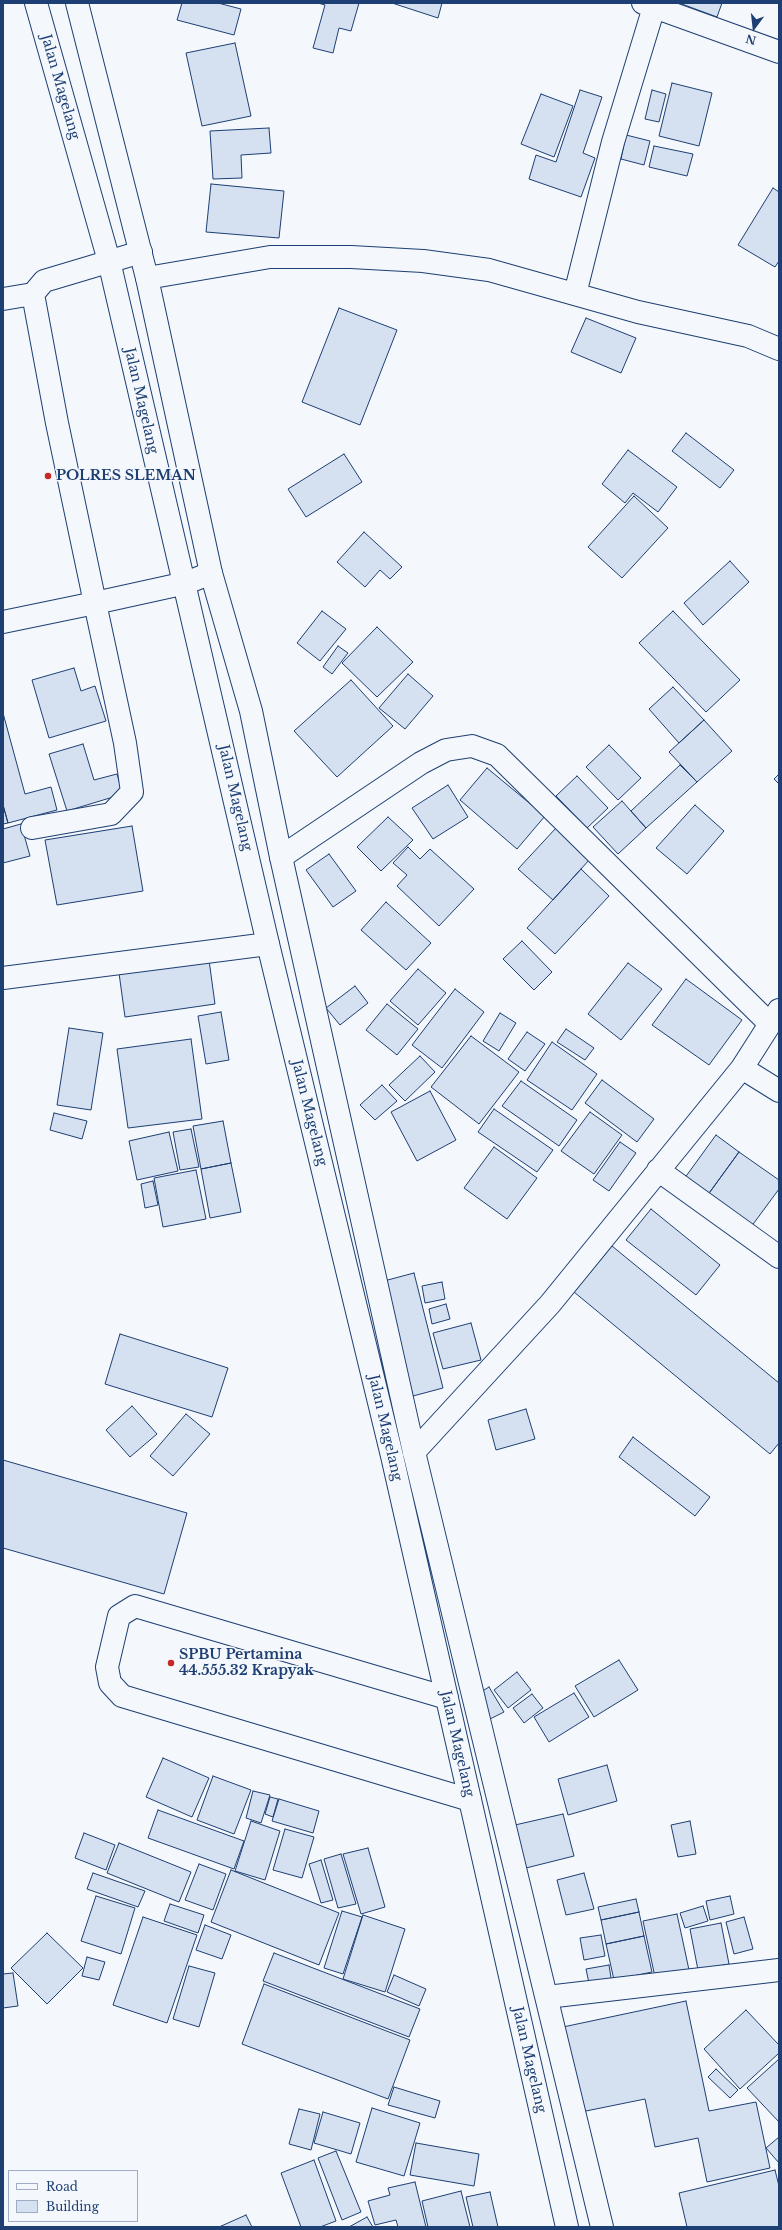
<!DOCTYPE html>
<html>
<head>
<meta charset="utf-8">
<style>
	body { margin:0 }
	#map { position:relative; width:782px; height:2230px; overflow:hidden; background:#f4f7fb; font-family:"Libre Baskerville",serif }
	canvas { display:block }
	.frame { position:absolute; inset:0; border:4px solid #1d3f73; pointer-events:none }
	.legend { position:absolute; left:8px; top:2170px; width:130px; height:52px; box-sizing:border-box; background:#f4f7fb; border:1px solid #9eadc5; margin:0; padding:5px 7px; list-style:none; font-size:12px; color:#1d3f73 }
	.legend li { display:flex; align-items:center; gap:8px; height:20px }
	.legend b { width:20px; border:1px solid #9eadc5 }
	.north { position:absolute; left:734px; top:8px; width:40px; height:40px; -webkit-text-stroke:3px #f4f7fb; paint-order:stroke; rotate:195deg; font-size:11px; font-weight:700; line-height:16px; text-align:center; color:#1d3f73 }
	.north::after { content:''; display:block; margin:auto; width:14px; height:18px; background:#1d3f73; clip-path:polygon(50% 0,100% 100%,50% 72%,0 100%) }
</style>
</head>
<body>
<div id="map">
<canvas width="782" height="2230"></canvas>
<div class="frame"></div>
<ul class="legend">
<li><b style="height:5px;background:#f4f7fb"></b>Road</li>
<li><b style="height:11px;background:#d5e0f0"></b>Building</li>
</ul>
<div class="north">N</div>
</div>
<script>
const g = document.querySelector('canvas').getContext('2d');
g.lineJoin = 'round';
function fill(path, color) { g.fillStyle = color; g.fill(path, 'evenodd'); }
const poly = rows => new Path2D(rows.map(r => 'M' + r).join(''));
function trace(path, color, width, dash) { g.strokeStyle = color; g.lineWidth = width; g.lineCap = dash ? 'butt' : 'round'; g.setLineDash(dash || []); g.stroke(path); }
function drawText(font, color, halo, rows, align = 'center') {
  g.font = font + ' "Libre Baskerville",serif'; g.lineWidth = 3; g.setLineDash([]); g.textBaseline = 'middle'; g.strokeStyle = halo; g.fillStyle = color; for (const [text, x, y, turn = 0] of rows) {
    g.save(); g.translate(x, y); g.rotate((+turn || 0) * Math.PI / 180); g.textAlign = isNaN(turn) ? turn : align; if (halo) g.strokeText(text, 0, 0); g.fillText(text, 0, 0); g.restore();
  }
}
const building = poly([
	[182,3,218,3,241,9,234,35,177,20,182,3],
	[318,3,359,3,351,31,339,28,333,53,313,48,325,5,318,3],
	[392,3,442,3,438,18,392,3],
	[679,3,722,3,717,17,679,3],
	[235,43,251,116,202,126,186,53,235,43],
	[672,83,712,93,699,146,659,136,672,83],
	[580,90,602,97,583,153,595,158,581,197,529,179,536,155,556,162,580,90],
	[652,90,666,94,659,122,645,119,652,90],
	[541,94,573,106,554,157,521,144,541,94],
	[269,128,271,153,241,155,242,178,213,179,210,131,269,128],
	[626,135,650,141,644,165,621,159,626,135],
	[654,146,693,154,687,176,649,167,654,146],
	[211,184,284,191,279,238,206,232,211,184],
	[773,188,779,192,779,261,775,267,738,245,773,188],
	[339,308,397,330,360,425,302,402,339,308],
	[586,318,636,338,621,373,571,352,586,318],
	[686,433,734,470,720,488,672,451,686,433],
	[628,450,677,487,658,512,633,493,625,503,602,484,628,450],
	[344,454,362,482,306,517,288,489,344,454],
	[634,496,668,528,622,578,588,547,634,496],
	[364,532,402,567,390,579,380,570,365,587,337,562,364,532],
	[730,561,749,582,703,625,684,603,730,561],
	[322,611,346,629,320,661,297,643,322,611],
	[673,611,740,680,706,712,639,643,673,611],
	[377,627,413,662,377,697,342,663,377,627],
	[338,646,348,653,332,674,323,667,338,646],
	[74,668,81,691,95,686,106,721,49,738,32,680,74,668],
	[408,674,433,696,405,729,379,708,408,674],
	[351,680,393,726,337,777,294,731,351,680],
	[673,687,704,720,679,743,649,709,673,687],
	[3,713,25,794,51,787,57,810,8,823,3,805,3,713],
	[704,720,732,751,697,782,669,752,704,720],
	[83,744,94,780,117,774,123,794,67,811,49,754,83,744],
	[609,745,641,778,618,800,586,767,609,745],
	[680,765,697,782,646,828,631,811,680,765],
	[487,768,545,816,517,849,460,800,487,768],
	[779,774,779,784,774,779,779,774],
	[577,776,608,808,587,828,556,796,577,776],
	[448,785,468,817,433,839,412,808,448,785],
	[622,801,646,828,618,854,593,827,622,801],
	[3,805,8,823,3,824,3,805],
	[695,805,724,831,687,874,656,848,695,805],
	[388,817,413,840,381,871,357,847,388,817],
	[21,824,30,856,3,863,3,829,21,824],
	[132,826,143,891,57,905,45,840,132,826],
	[556,828,590,859,553,900,518,869,556,828],
	[408,847,420,859,430,849,474,889,439,926,397,886,407,875,393,863,408,847],
	[329,854,356,891,333,907,306,870,329,854],
	[581,869,609,896,555,954,527,928,581,869],
	[386,902,431,943,406,970,361,930,386,902],
	[522,941,552,972,534,990,503,959,522,941],
	[209,960,215,1004,125,1017,119,973,209,960],
	[628,963,662,989,621,1040,588,1014,628,963],
	[418,969,446,993,418,1025,390,1001,418,969],
	[686,979,742,1020,709,1065,652,1025,686,979],
	[355,986,368,1003,340,1025,326,1008,355,986],
	[455,989,484,1012,442,1068,412,1045,455,989],
	[387,1004,418,1029,397,1055,366,1030,387,1004],
	[221,1012,229,1060,206,1064,198,1016,221,1012],
	[500,1013,516,1023,499,1051,483,1041,500,1013],
	[69,1028,103,1033,91,1110,57,1105,69,1028],
	[566,1029,594,1048,585,1060,557,1042,566,1029],
	[527,1032,545,1044,525,1071,508,1059,527,1032],
	[471,1036,519,1072,479,1124,431,1087,471,1036],
	[191,1039,202,1119,128,1128,117,1049,191,1039],
	[552,1042,597,1074,572,1110,527,1080,552,1042],
	[420,1056,435,1072,405,1101,389,1085,420,1056],
	[602,1080,654,1119,637,1142,585,1103,602,1080],
	[521,1081,577,1120,559,1146,502,1106,521,1081],
	[382,1085,397,1101,375,1120,360,1105,382,1085],
	[430,1091,456,1140,417,1161,391,1112,430,1091],
	[494,1109,553,1150,537,1172,478,1132,494,1109],
	[590,1112,622,1135,594,1174,561,1151,590,1112],
	[54,1113,87,1121,82,1139,50,1130,54,1113],
	[223,1121,231,1163,201,1169,193,1126,223,1121],
	[191,1129,199,1167,180,1170,173,1132,191,1129],
	[169,1132,178,1171,137,1180,129,1141,169,1132],
	[716,1135,739,1152,707,1196,684,1179,716,1135],
	[620,1142,636,1153,609,1191,593,1180,620,1142],
	[494,1147,537,1178,507,1219,464,1188,494,1147],
	[739,1152,779,1180,779,1189,751,1227,707,1196,739,1152],
	[231,1163,241,1212,210,1218,201,1169,231,1163],
	[196,1170,206,1219,163,1227,154,1178,196,1170],
	[153,1181,158,1205,145,1208,141,1184,153,1181],
	[651,1209,720,1265,696,1295,626,1240,651,1209],
	[612,1246,779,1383,779,1443,770,1454,574,1292,612,1246],
	[414,1273,443,1388,413,1396,384,1281,414,1273],
	[442,1282,445,1299,425,1303,422,1286,442,1282],
	[446,1304,450,1319,432,1324,429,1309,446,1304],
	[471,1323,481,1360,443,1369,433,1333,471,1323],
	[120,1334,228,1368,212,1417,105,1384,120,1334],
	[132,1406,157,1434,130,1457,106,1430,132,1406],
	[526,1409,535,1439,496,1450,488,1420,526,1409],
	[186,1414,210,1434,173,1476,150,1456,186,1414],
	[633,1437,710,1497,695,1516,619,1457,633,1437],
	[3,1460,187,1513,164,1594,3,1548,3,1460],
	[619,1660,638,1690,594,1717,575,1686,619,1660],
	[517,1672,531,1690,508,1708,494,1690,517,1672],
	[489,1687,504,1712,490,1719,476,1695,489,1687],
	[574,1693,589,1717,549,1742,534,1717,574,1693],
	[532,1694,543,1708,524,1723,513,1708,532,1694],
	[163,1758,209,1778,192,1817,146,1797,163,1758],
	[607,1765,617,1801,568,1815,558,1779,607,1765],
	[213,1776,251,1790,234,1834,197,1820,213,1776],
	[253,1791,270,1795,261,1823,246,1818,253,1791],
	[270,1797,278,1799,273,1817,265,1814,270,1797],
	[279,1799,319,1811,313,1833,272,1821,279,1799],
	[158,1810,244,1841,234,1869,148,1838,158,1810],
	[563,1814,574,1856,526,1868,515,1825,563,1814],
	[251,1821,280,1831,265,1880,235,1871,251,1821],
	[690,1821,696,1854,678,1857,671,1825,690,1821],
	[285,1829,314,1837,302,1878,273,1870,285,1829],
	[84,1833,115,1845,106,1870,75,1858,84,1833],
	[119,1843,191,1872,179,1902,107,1873,119,1843],
	[368,1848,385,1907,361,1914,343,1854,368,1848],
	[341,1854,356,1904,338,1908,324,1859,341,1854],
	[321,1860,333,1900,321,1903,309,1864,321,1860],
	[199,1864,226,1874,213,1910,185,1900,199,1864],
	[231,1870,339,1913,319,1965,211,1922,231,1870],
	[93,1873,145,1891,138,1907,87,1889,93,1873],
	[584,1873,594,1909,566,1915,557,1880,584,1873],
	[96,1896,135,1908,121,1954,81,1941,96,1896],
	[730,1896,734,1914,710,1920,706,1901,730,1896],
	[636,1899,639,1912,601,1920,598,1907,636,1899],
	[170,1904,204,1915,198,1933,164,1921,170,1904],
	[703,1906,708,1921,685,1928,680,1913,703,1906],
	[342,1911,362,1917,343,1974,324,1968,342,1911],
	[639,1912,644,1936,606,1944,601,1920,639,1912],
	[677,1914,689,1970,655,1977,643,1921,677,1914],
	[363,1915,405,1929,385,1992,343,1979,363,1915],
	[143,1917,197,1935,167,2023,113,2005,143,1917],
	[744,1917,753,1949,734,1954,726,1922,744,1917],
	[721,1923,729,1964,698,1970,690,1929,721,1923],
	[205,1925,231,1935,222,1959,196,1950,205,1925],
	[47,1933,83,1968,47,2004,11,1968,47,1933],
	[601,1935,605,1956,584,1960,580,1938,601,1935],
	[644,1936,652,1972,614,1980,606,1944,644,1936],
	[274,1953,420,2009,409,2037,263,1981,274,1953],
	[87,1957,105,1962,99,1980,82,1976,87,1957],
	[609,1965,612,1984,590,1988,586,1969,609,1965],
	[189,1966,215,1973,199,2027,173,2019,189,1966],
	[13,1973,18,2006,3,2008,3,1974,13,1973],
	[394,1975,426,1989,419,2006,387,1992,394,1975],
	[264,1984,410,2040,388,2099,242,2044,264,1984],
	[686,2001,709,2111,756,2102,770,2168,707,2182,698,2138,655,2147,645,2099,581,2112,563,2027,686,2001],
	[746,2010,779,2045,779,2053,740,2089,704,2049,746,2010],
	[779,2059,779,2122,747,2088,779,2059],
	[716,2069,738,2090,730,2098,708,2077,716,2069],
	[394,2087,440,2101,435,2118,388,2105,394,2087],
	[372,2108,420,2123,404,2176,356,2162,372,2108],
	[299,2109,320,2114,311,2150,289,2144,299,2109],
	[323,2112,360,2123,351,2154,314,2143,323,2112],
	[779,2137,779,2163,766,2148,779,2137],
	[416,2143,479,2154,474,2186,410,2175,416,2143],
	[336,2151,361,2212,342,2220,318,2158,336,2151],
	[314,2160,336,2221,320,2227,301,2227,281,2173,314,2160],
	[775,2170,779,2186,779,2227,687,2227,679,2193,775,2170],
	[415,2182,426,2227,398,2227,396,2220,375,2225,368,2201,390,2195,388,2188,415,2182],
	[461,2191,470,2227,428,2227,422,2201,461,2191],
	[490,2192,498,2227,473,2227,466,2197,490,2192],
	[246,2215,252,2227,219,2227,246,2215],
	[367,2217,373,2227,349,2227,367,2217]
]);
fill(building, '#d5e0f0');
trace(building, '#1d3f73', 1);
const minor = poly([
	[643,3,779,52],
	[141,252,44,281,33,294,57,423,95,603,186,583,211,573],
	[147,278,270,257,351,257,423,261,489,270,638,312,748,336,779,349],
	[575,294,613,142,654,7],
	[3,299,33,294],
	[3,622,95,603,125,743,132,792,111,814,32,828],
	[281,857,421,763,446,750,472,746,497,755,770,1024],
	[3,978,268,944],
	[742,1068,779,1010],
	[658,1170,779,1257],
	[414,1452,550,1304,742,1068,779,1091],
	[447,1698,135,1606,119,1616,107,1667,110,1683,122,1696,470,1800],
	[547,1997,779,1970]
]);
const highway = poly([
	[36,3,109,261,268,944,392,1456,567,2227],
	[77,3,147,278,211,573,251,711,281,857,414,1452,602,2227]
]);
trace(minor, '#1d3f73', 24);
trace(highway, '#1d3f73', 24);
trace(minor, '#f4f7fb', 22);
trace(highway, '#f4f7fb', 22);
for (const [x, y, r, color] of [
	[48,476,4,"#c62828"],
	[171,1663,4,"#c62828"]
]) { const dot = new Path2D(); dot.arc(x, y, r, 0, 2 * Math.PI); g.fillStyle = color; g.fill(dot); trace(dot, '#f4f7fb', 1.5); }
drawText('14px', '#1d3f73', '#f4f7fb', [
	["Jalan Magelang",60,87,74],
	["Jalan Magelang",141,401,77],
	["Jalan Magelang",235,798,77],
	["Jalan Magelang",309,1113,76],
	["Jalan Magelang",385,1428,77],
	["Jalan Magelang",457,1744,77],
	["Jalan Magelang",529,2060,77]
]);
drawText('bold 14px', '#1d3f73', '#f4f7fb', [
	["POLRES SLEMAN",56,476],
	["SPBU Pertamina",179,1655],
	["44.555.32 Krapyak",179,1671]
], 'left');
</script>
</body>
</html>
